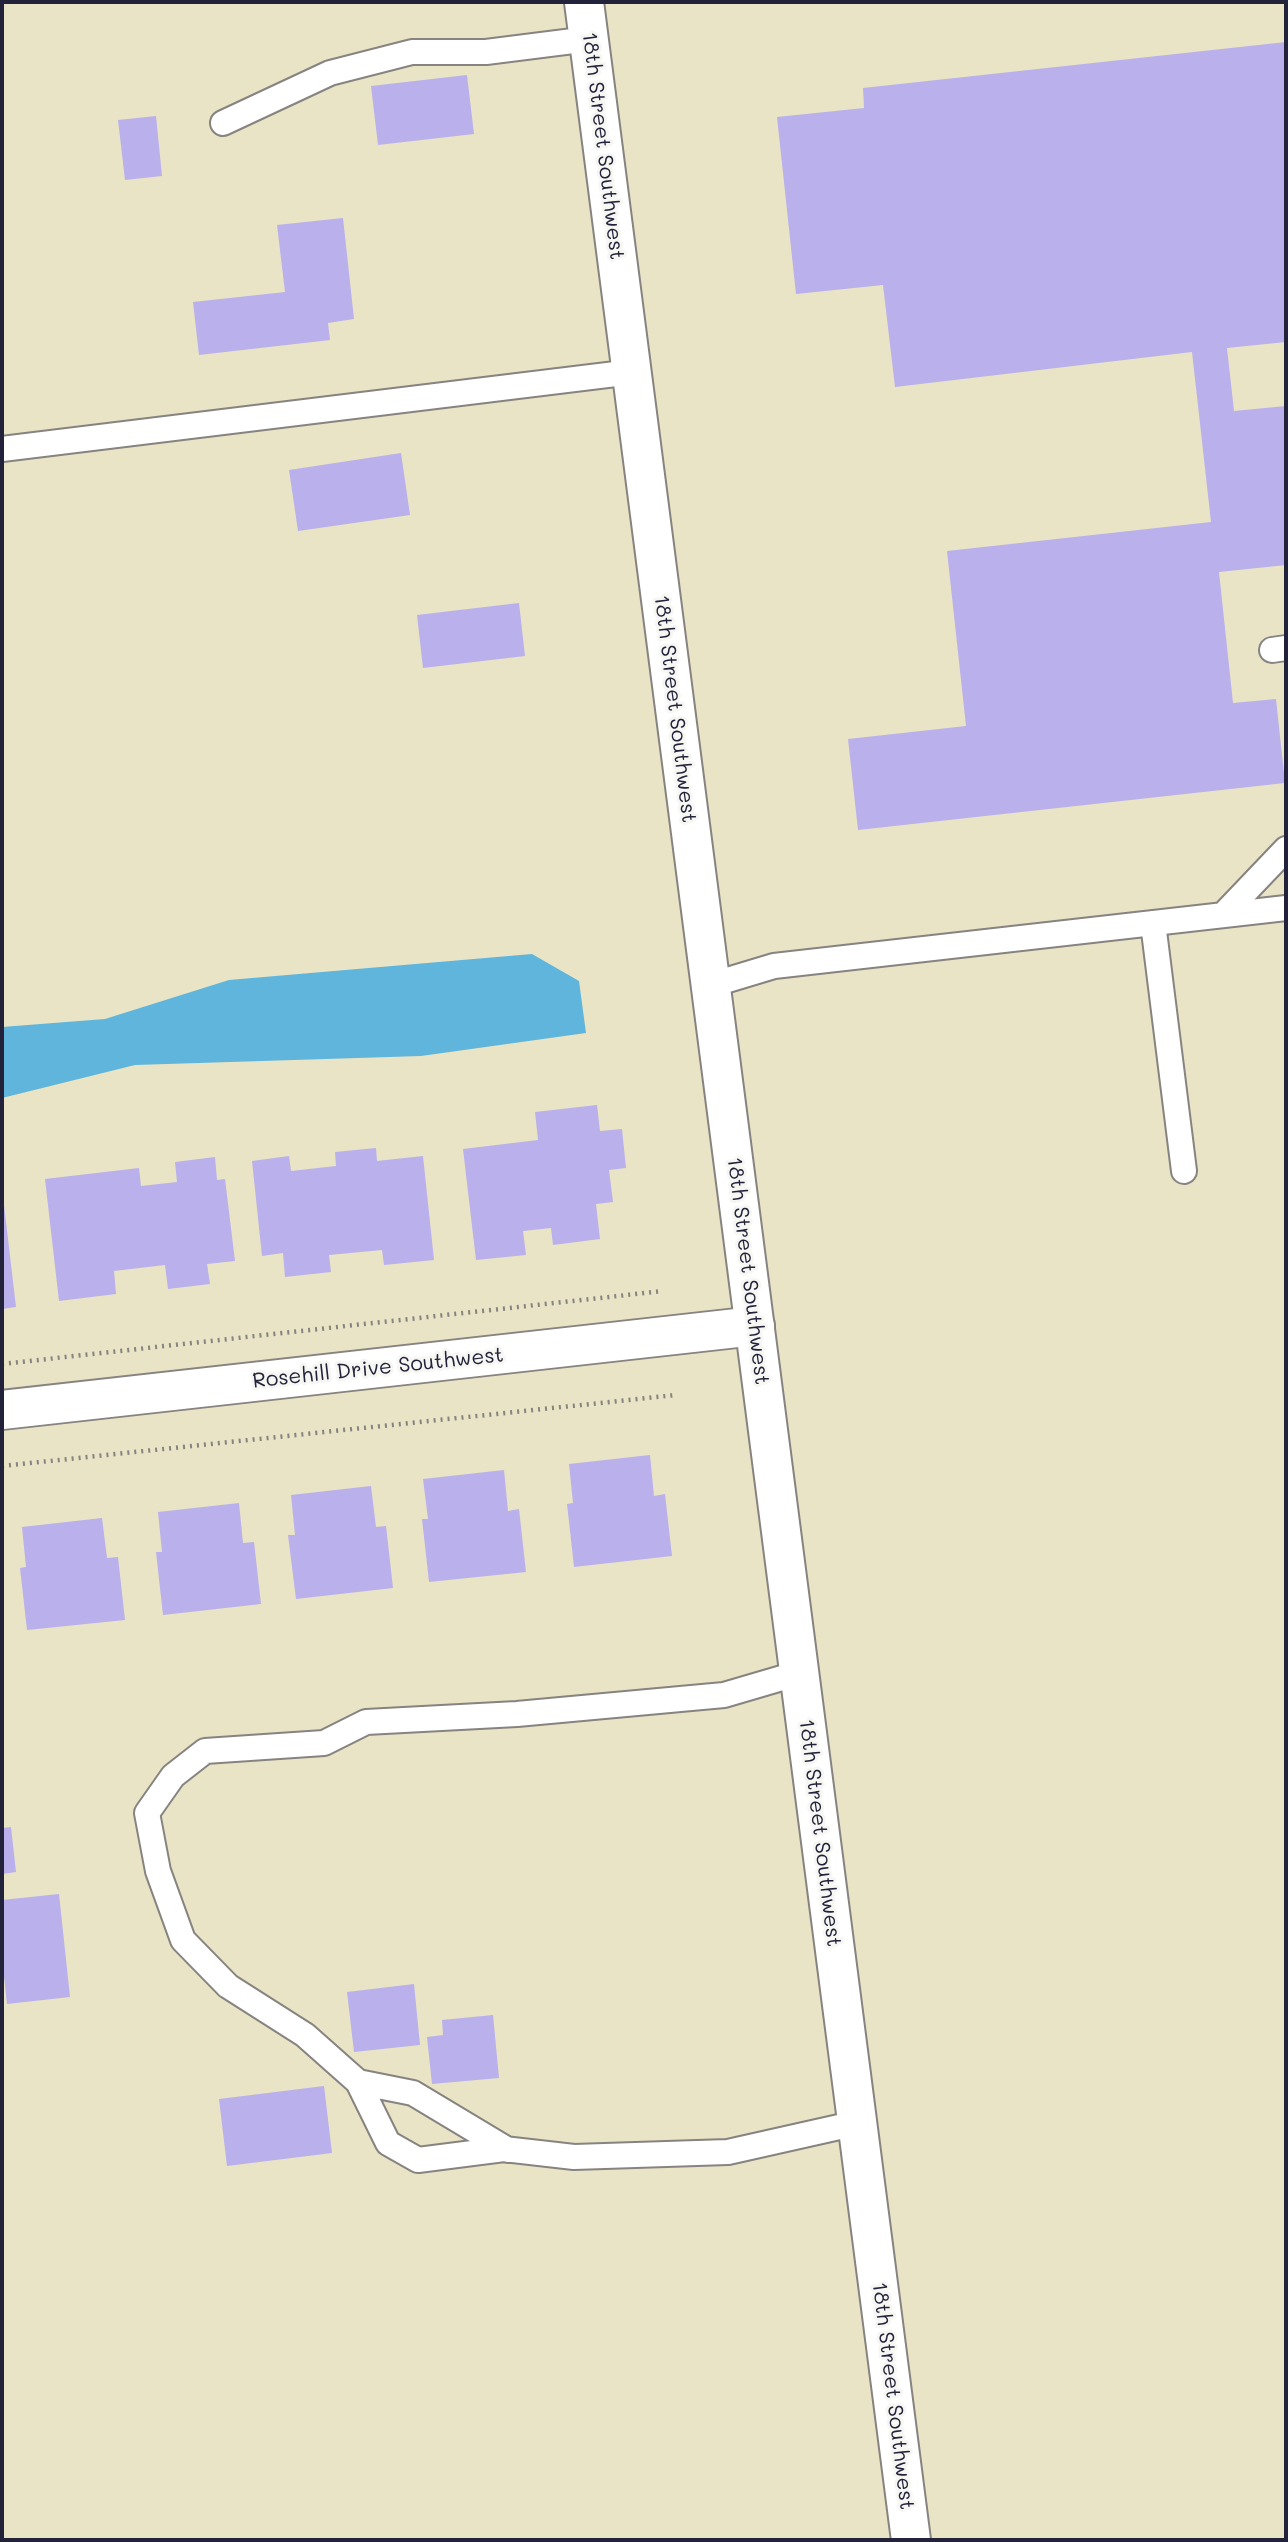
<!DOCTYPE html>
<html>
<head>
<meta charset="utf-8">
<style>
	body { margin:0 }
	#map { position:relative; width:1288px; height:2542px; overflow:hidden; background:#e9e4c5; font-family:Mali,sans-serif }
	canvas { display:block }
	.frame { position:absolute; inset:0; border:4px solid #22223b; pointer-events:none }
</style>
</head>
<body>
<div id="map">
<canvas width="1288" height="2542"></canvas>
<div class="frame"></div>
</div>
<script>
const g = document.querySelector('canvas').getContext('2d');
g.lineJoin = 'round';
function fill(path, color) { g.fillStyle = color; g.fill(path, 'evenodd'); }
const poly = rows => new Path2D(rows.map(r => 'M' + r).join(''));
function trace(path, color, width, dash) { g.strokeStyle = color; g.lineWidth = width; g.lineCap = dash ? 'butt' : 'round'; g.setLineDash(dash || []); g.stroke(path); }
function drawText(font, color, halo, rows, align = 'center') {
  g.font = font + ' Mali,sans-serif'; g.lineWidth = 6; g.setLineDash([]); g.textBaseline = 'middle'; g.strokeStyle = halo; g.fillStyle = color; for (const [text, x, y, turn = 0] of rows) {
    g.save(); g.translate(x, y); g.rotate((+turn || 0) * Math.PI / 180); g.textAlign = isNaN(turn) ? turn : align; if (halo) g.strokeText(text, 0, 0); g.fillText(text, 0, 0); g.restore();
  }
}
fill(poly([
	[532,954,579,981,586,1033,421,1056,135,1065,2,1098,2,1027,105,1019,229,980]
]), '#5fb5db');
fill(poly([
	[1286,42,1286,342,1227,348,1234,411,1286,406,1286,565,1219,572,1233,703,1276,699,1285,783,858,830,848,739,966,726,947,551,1211,522,1192,352,895,387,883,285,796,294,777,117,864,108,863,88],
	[467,75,474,134,378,145,371,86],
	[156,116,162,176,125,180,118,120],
	[343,218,354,319,328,323,330,340,199,355,193,302,285,292,277,225],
	[401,453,410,515,298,531,289,470],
	[519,603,525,656,423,668,417,615],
	[597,1105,600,1131,622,1129,626,1168,609,1170,613,1202,596,1204,600,1239,553,1245,551,1228,523,1231,526,1255,476,1260,463,1149,538,1140,535,1112],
	[376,1148,377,1161,423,1156,434,1260,384,1265,382,1250,329,1255,331,1272,285,1277,283,1253,262,1256,252,1161,289,1156,291,1171,336,1166,335,1152],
	[215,1157,217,1180,225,1179,235,1261,207,1264,210,1284,168,1289,165,1265,114,1271,116,1294,59,1301,45,1179,139,1168,141,1186,177,1182,175,1162],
	[2,1205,4,1205,16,1307,2,1309],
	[650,1455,654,1496,665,1494,672,1556,574,1567,567,1504,573,1503,569,1464],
	[504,1470,508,1511,519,1509,526,1572,429,1582,422,1519,428,1519,423,1479],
	[371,1486,376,1527,386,1526,393,1588,296,1599,288,1535,295,1535,291,1495],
	[239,1503,243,1543,254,1542,261,1604,163,1615,156,1552,162,1552,158,1512],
	[102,1518,107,1558,118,1557,125,1620,27,1630,20,1568,26,1567,22,1527],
	[11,1827,16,1872,2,1874,2,1828],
	[59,1894,70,1997,7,2004,2,1958,2,1900],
	[414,1984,420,2045,354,2052,347,1992],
	[493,2015,499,2078,432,2084,427,2037,443,2035,442,2020],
	[324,2086,332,2153,227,2166,219,2099]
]), '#b9b0ec');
const service = poly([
	[223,123,330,73,412,52,486,52,589,39],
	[2,449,632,372],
	[1272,650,1286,648],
	[1224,914,1286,849],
	[1153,923,1184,1171],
	[711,985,774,966,1286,908],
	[799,1673,724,1695,517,1714,366,1722,324,1743,205,1751,173,1776,147,1813,158,1871,183,1940,228,1986,305,2035,358,2082,388,2143,418,2160,504,2149,574,2157,728,2152,857,2123],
	[358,2082,413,2093,508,2150]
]);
const minor = poly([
	[2,1410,755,1326]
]);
const tertiary = poly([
	[584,2,911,2540]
]);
trace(service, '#868380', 28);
trace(minor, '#868380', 42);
trace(tertiary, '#868380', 42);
trace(poly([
	[2,1364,663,1291],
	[2,1466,676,1395]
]), '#868380', 4.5, [2, 5]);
trace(service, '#fff', 24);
trace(minor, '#fff', 38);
trace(tertiary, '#fff', 38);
drawText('21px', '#22223b', '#f6f6f2', [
	["18th Street Southwest",603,146,83],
	["18th Street Southwest",675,709,83],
	["18th Street Southwest",748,1271,83],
	["Rosehill Drive Southwest",378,1368,-6],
	["18th Street Southwest",820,1833,83],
	["18th Street Southwest",893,2396,83]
]);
</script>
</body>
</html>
